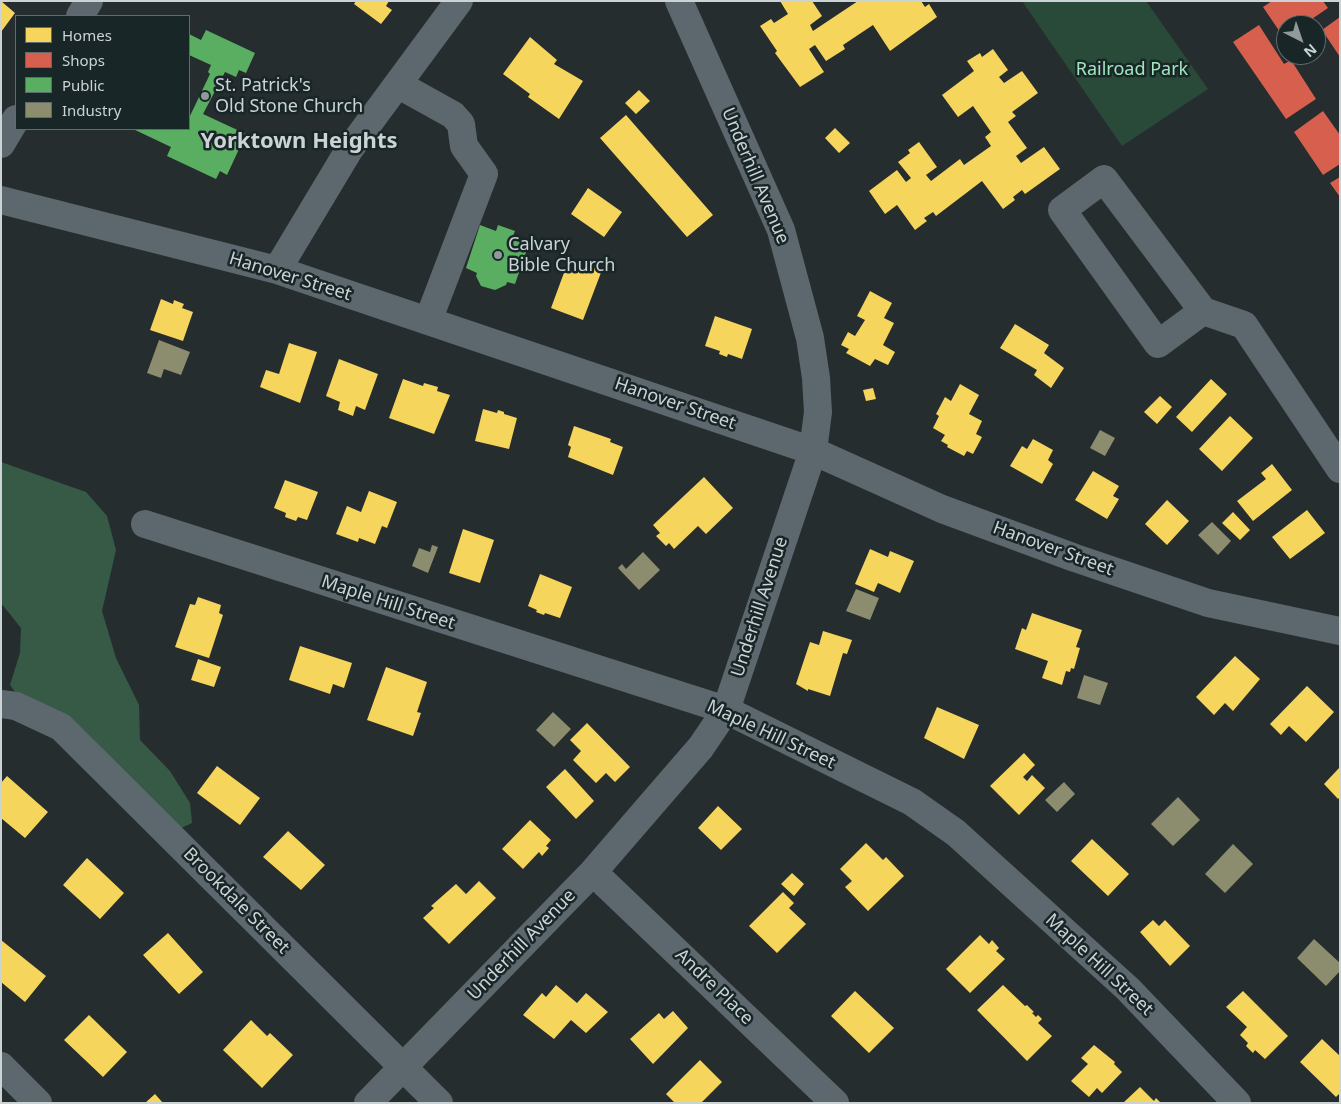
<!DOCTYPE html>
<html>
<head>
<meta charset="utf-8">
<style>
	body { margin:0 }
	#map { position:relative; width:1341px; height:1104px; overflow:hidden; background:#262d2e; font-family:"Noto Sans",sans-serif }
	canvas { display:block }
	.frame { position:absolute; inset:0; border:2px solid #cbd3d5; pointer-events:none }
	.legend { position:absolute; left:15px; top:15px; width:175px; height:115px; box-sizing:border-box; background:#192628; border:1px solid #606b6d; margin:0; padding:6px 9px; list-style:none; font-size:15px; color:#cbd3d5 }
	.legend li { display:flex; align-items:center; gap:10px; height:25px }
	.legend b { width:25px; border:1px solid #606b6d }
	.north { position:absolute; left:1276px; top:15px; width:50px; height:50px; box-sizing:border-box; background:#192628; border:1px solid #606b6d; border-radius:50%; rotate:139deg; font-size:14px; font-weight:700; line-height:20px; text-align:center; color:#cbd3d5 }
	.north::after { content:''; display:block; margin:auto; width:18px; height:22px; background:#91999b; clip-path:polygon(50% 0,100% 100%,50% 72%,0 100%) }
</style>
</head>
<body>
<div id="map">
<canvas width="1341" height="1104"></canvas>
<div class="frame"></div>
<ul class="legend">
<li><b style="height:14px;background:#f6d55c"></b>Homes</li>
<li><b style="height:14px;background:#d6604d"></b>Shops</li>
<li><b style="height:14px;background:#5aae61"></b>Public</li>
<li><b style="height:14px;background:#8c8c6e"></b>Industry</li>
</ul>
<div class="north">N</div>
</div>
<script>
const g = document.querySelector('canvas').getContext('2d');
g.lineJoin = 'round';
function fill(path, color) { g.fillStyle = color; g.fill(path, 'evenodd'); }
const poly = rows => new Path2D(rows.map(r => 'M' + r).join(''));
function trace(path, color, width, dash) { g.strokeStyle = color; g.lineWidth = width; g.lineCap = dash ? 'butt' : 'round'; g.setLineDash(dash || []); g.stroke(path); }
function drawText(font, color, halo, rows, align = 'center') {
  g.font = font + ' "Noto Sans",sans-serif'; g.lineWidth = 5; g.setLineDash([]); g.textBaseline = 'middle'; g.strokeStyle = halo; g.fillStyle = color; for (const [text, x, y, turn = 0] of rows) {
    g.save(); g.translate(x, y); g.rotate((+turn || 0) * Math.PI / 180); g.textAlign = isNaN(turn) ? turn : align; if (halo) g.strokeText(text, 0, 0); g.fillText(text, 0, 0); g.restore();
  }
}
fill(poly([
	[1022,1,1146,1,1208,89,1122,146]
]), '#2a4a39');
fill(poly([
	[1,462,86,492,107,516,116,550,102,611,116,658,139,705,140,740,170,771,190,803,192,823,177,830,21,700,10,685,20,653,21,628,1,603]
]), '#365a46');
fill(poly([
	[1,1,15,13,1,32],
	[356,1,389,1,386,6,392,10,381,24,354,4],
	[780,1,812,1,822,16,810,25,813,31,858,1,921,1,925,7,929,4,937,17,890,51,873,25,843,45,845,49,826,61,815,45,809,49,824,72,800,87,775,53,777,51,760,26,771,19,774,23,788,14],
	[530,37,557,60,554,64,583,81,559,119,528,97,530,94,503,74],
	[993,49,1008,70,999,77,1004,83,1022,71,1038,93,1012,112,1016,116,1008,122,1027,148,1016,156,1021,163,1044,147,1060,169,1025,194,1022,190,1013,197,1015,200,1003,209,982,181,936,216,933,212,924,218,927,221,915,230,897,205,885,214,869,191,897,170,906,182,911,178,898,162,910,153,908,150,919,142,937,167,926,175,931,181,960,159,964,165,991,146,985,137,991,132,973,106,958,117,942,95,974,71,967,61,980,53,982,57],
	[639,90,650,101,636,114,625,103],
	[626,115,713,215,687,237,600,138],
	[835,128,850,143,839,153,825,138],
	[588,188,622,212,604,237,571,214],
	[573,260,602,270,583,320,551,308,565,270,568,272],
	[870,291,892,303,884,318,894,323,883,345,895,352,888,365,875,359,870,366,846,353,849,349,841,345,848,332,855,336,865,320,857,316],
	[161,299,173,304,174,300,184,304,182,308,193,312,183,341,150,330],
	[715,316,752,329,742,359,728,354,727,357,719,354,720,351,705,346],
	[1015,324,1049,345,1044,353,1064,368,1051,388,1034,375,1037,370,1000,348],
	[289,343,317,352,300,403,260,387,266,370,279,374],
	[339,359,378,374,365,410,356,406,353,416,338,410,340,402,326,396],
	[403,379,423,386,424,383,438,387,437,391,450,395,434,434,389,418],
	[1211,379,1227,394,1192,432,1176,417],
	[960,384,979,395,969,414,982,421,976,434,982,437,973,454,967,451,964,456,947,447,948,445,941,441,945,435,933,428,939,416,936,414,945,397,951,401],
	[873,388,876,399,866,401,863,390],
	[1160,396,1172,407,1157,424,1144,412],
	[483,409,497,413,498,410,504,412,504,414,517,418,509,449,475,441],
	[1230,416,1253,438,1222,471,1199,449],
	[574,426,611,439,610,442,623,447,613,475,568,457,571,447,568,445],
	[1033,439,1053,450,1048,460,1053,464,1042,484,1010,466,1022,446,1027,449],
	[1272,464,1292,490,1253,521,1237,501,1266,479,1261,473],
	[1093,471,1119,486,1113,496,1119,499,1107,519,1075,500],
	[704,477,733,508,706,534,698,526,674,549,669,543,666,546,656,536,660,533,653,525],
	[285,480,318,492,307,520,298,517,296,521,285,517,286,513,274,508],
	[369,491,397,502,387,528,382,526,375,544,359,538,358,542,336,534,347,506,361,512],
	[1167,500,1189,521,1167,545,1145,524],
	[1307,510,1325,533,1290,559,1272,537],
	[1233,512,1250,530,1240,540,1222,523],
	[463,529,494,540,480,583,449,573],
	[870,549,888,557,890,551,914,561,900,593,878,583,874,592,855,584],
	[540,574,572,587,560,618,545,613,544,615,536,612,537,610,528,606],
	[198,597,221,605,219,613,223,615,209,658,175,647,190,604,195,605],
	[1032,613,1082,630,1076,647,1080,648,1074,669,1071,668,1070,672,1066,671,1062,685,1042,678,1048,661,1015,649,1022,628,1026,630],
	[823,631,852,640,847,654,843,653,830,696,808,689,808,691,796,684,810,642,819,645],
	[300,646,352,663,344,688,333,684,330,694,289,680],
	[1235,656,1260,679,1233,711,1225,703,1214,715,1196,697],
	[198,659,221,667,214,687,191,680],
	[386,667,427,682,417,712,421,713,413,736,367,720],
	[1307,686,1334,712,1306,742,1289,726,1281,735,1270,724],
	[937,707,979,725,964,759,924,738],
	[587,723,630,767,615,782,606,773,596,783,573,760,581,751,570,740],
	[1024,753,1035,765,1023,777,1027,781,1032,775,1045,788,1019,815,990,786],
	[217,766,260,798,240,825,197,793],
	[1340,767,1340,797,1338,799,1324,784],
	[565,769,594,801,576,819,546,787],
	[7,776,48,812,25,838,1,818,1,783],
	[718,806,742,829,721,850,698,828],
	[530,820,551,840,546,846,549,848,542,856,539,852,523,869,502,849],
	[288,831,325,865,301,890,263,857],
	[1092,839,1129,874,1108,896,1071,861],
	[866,843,883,860,886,857,904,876,868,911,845,887,852,881,840,869],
	[87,858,124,893,100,919,63,885],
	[792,873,804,884,794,896,781,884],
	[479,881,496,898,449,944,423,918,434,908,431,906,456,884,466,894],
	[783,892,794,903,789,908,806,924,777,953,749,926],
	[1153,920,1159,926,1165,920,1190,946,1170,966,1140,932],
	[168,933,203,972,179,994,143,955],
	[980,935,989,944,992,940,999,948,996,951,1005,959,970,993,946,969],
	[1,940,46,976,25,1002,1,982],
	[556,985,577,1003,586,993,608,1012,586,1033,571,1020,554,1039,523,1015,542,993,546,997],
	[1003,985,1025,1006,1027,1005,1034,1012,1032,1013,1036,1017,1038,1015,1042,1019,1038,1023,1052,1036,1027,1061,977,1010],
	[855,991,894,1028,869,1053,831,1016],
	[1243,991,1288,1036,1265,1059,1255,1050,1253,1053,1246,1046,1248,1043,1240,1035,1247,1027,1226,1007],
	[673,1011,688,1028,653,1064,630,1039,659,1013,664,1019],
	[89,1015,127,1052,103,1077,64,1040],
	[251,1020,267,1036,270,1033,293,1055,262,1088,223,1050],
	[1322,1039,1340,1056,1340,1093,1336,1097,1300,1062],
	[1094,1045,1115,1062,1114,1064,1122,1072,1102,1093,1097,1088,1089,1097,1071,1081,1088,1064,1081,1058],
	[700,1060,722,1082,701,1103,675,1103,666,1094],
	[1140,1087,1154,1101,1156,1098,1161,1103,1123,1103],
	[155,1094,163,1103,145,1103]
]), '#f6d55c');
fill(poly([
	[1272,1,1323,1,1328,8,1303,25,1286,25,1284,38,1263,7],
	[1340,17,1340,57,1322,30],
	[1259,25,1284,64,1291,60,1316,99,1286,119,1233,42],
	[1323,111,1340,135,1340,164,1323,175,1294,132],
	[1340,177,1340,197,1330,183]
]), '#d6604d');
fill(poly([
	[206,30,255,53,246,73,239,70,236,77,225,72,203,114,246,134,227,175,220,171,216,179,167,156,171,147,133,129,189,129,189,118,210,74,208,72,211,65,189,55,189,34,201,40],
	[480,225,496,231,498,225,515,231,513,236,530,241,515,284,507,282,506,285,495,290,481,286,476,276,477,273,466,268]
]), '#5aae61');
fill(poly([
	[159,340,190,352,181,375,164,369,161,378,147,373],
	[1100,430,1115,438,1105,456,1090,448],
	[1212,522,1231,541,1218,555,1198,535],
	[432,545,438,547,428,573,412,566,419,548,430,552],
	[643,552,660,570,639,590,618,568,622,564,626,569],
	[856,589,879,598,870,620,846,611],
	[1084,675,1108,683,1100,705,1077,698],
	[553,712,571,729,554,747,536,730],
	[1064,782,1075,794,1057,812,1045,800],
	[1178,797,1200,820,1173,846,1151,824],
	[1233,844,1253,864,1225,893,1205,874],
	[1314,939,1340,963,1340,971,1326,986,1297,958]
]), '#8c8c6e');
trace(poly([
	[80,16,89,1],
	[399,85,453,115,461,124,464,146,484,174,428,321],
	[1,144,16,119],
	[1,200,277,270,813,451,942,509,1075,558,1208,603,1340,631],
	[277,270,349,150,459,1],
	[1203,311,1158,344,1062,210,1104,179,1203,311,1244,325,1340,469],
	[145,524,726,710,912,802,956,833,1128,989,1237,1103],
	[1,704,16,706,61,727,439,1103],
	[593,872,835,1103],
	[1,1066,38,1103],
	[368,1103,593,872,701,747,726,710,813,451,818,412,816,378,810,338,781,230,679,1]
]), '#5c676e', 28);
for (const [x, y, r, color] of [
	[205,96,5,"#91999b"],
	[498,255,5,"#91999b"]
]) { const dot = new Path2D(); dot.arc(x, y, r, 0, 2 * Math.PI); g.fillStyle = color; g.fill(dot); trace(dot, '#192628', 2); }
drawText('18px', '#a0e6bd', '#192628', [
	["Railroad Park",1132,70]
]);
drawText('18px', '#cbd3d5', '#192628', [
	["St. Patrick's",215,86],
	["Old Stone Church",215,107],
	["Calvary",508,245],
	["Bible Church",508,266]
], 'left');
drawText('18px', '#cbd3d5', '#192628', [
	["Underhill Avenue",755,176,67],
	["Hanover Street",290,277,17],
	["Hanover Street",675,404,19],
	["Hanover Street",1053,549,20],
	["Maple Hill Street",388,603,18],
	["Underhill Avenue",760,607,-72],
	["Maple Hill Street",771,735,25],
	["Brookdale Street",236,901,45],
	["Underhill Avenue",522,945,-46],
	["Maple Hill Street",1099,965,43],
	["Andre Place",714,987,44]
]);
drawText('bold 22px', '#cbd3d5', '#192628', [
	["Yorktown Heights",299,142]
]);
</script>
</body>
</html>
